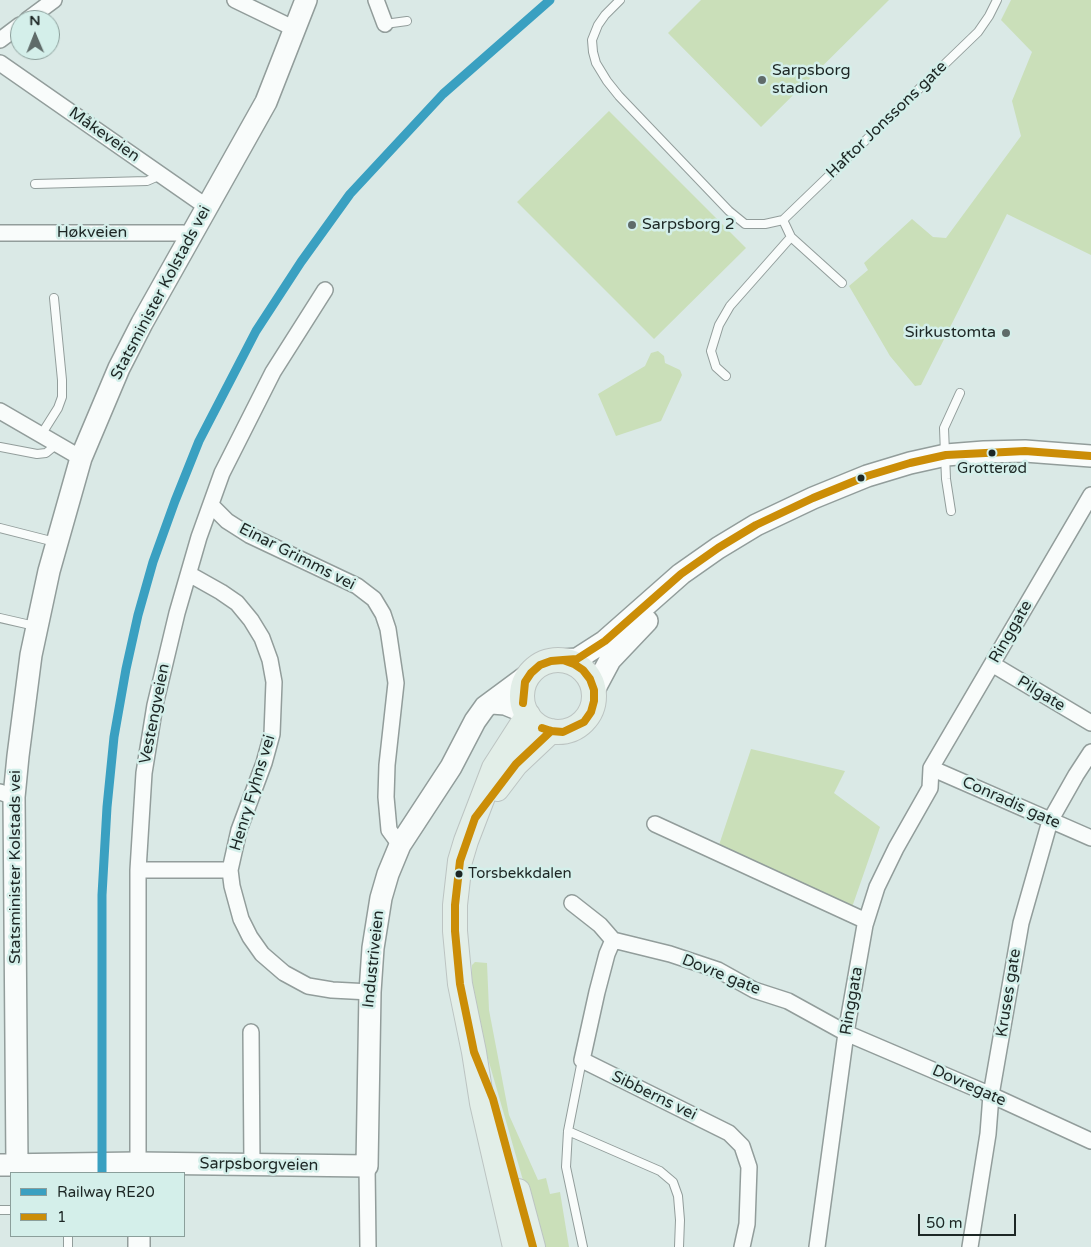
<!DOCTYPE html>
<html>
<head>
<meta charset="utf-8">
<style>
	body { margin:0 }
	#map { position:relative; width:1091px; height:1247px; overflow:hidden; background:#dae9e6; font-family:"Varela Round",sans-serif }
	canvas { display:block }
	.legend { position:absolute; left:10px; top:1172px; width:175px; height:65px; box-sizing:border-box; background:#d4efea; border:1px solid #8b9f9b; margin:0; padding:6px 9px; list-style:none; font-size:15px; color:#1d2725 }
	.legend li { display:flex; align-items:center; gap:10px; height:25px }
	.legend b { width:25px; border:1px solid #8b9f9b }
	.north { position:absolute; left:10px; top:10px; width:50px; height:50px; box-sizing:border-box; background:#d4efea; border:1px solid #8b9f9b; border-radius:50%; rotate:359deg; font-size:14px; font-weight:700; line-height:20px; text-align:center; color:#1d2725 }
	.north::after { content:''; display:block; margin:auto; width:18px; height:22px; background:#5f6b69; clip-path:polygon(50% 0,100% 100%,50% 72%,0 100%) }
	.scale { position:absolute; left:918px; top:1214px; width:98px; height:22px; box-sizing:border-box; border:2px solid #1d2725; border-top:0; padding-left:6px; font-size:15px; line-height:18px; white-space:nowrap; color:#1d2725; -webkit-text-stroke:4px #d4efea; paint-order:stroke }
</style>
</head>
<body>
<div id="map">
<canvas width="1091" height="1247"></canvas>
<ul class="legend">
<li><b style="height:6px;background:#3aa0c1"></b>Railway RE20</li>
<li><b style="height:6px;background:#cb8d07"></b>1</li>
</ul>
<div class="north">N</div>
<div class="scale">50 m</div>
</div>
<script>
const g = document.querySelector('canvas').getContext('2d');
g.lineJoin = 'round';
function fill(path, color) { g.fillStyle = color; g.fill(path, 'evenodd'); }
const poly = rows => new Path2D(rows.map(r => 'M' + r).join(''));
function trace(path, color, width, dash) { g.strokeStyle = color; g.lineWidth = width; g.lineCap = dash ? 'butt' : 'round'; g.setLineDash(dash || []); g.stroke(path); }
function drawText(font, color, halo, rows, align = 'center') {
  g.font = font + ' "Varela Round",sans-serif'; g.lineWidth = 5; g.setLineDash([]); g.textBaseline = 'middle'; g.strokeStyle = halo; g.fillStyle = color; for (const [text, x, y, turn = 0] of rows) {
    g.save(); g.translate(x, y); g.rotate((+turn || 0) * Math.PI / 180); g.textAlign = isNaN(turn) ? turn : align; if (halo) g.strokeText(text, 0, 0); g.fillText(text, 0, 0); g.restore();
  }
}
fill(poly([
	[701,0,889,0,761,127,668,33],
	[1011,0,1091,0,1091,255,1007,214,921,385,915,386,890,356,849,286,868,270,864,263,912,219,933,237,946,238,1021,136,1012,101,1032,52,1001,20],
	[609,111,746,248,654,339,517,202],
	[658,351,664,356,665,363,680,370,682,375,661,421,616,436,598,394,645,366,651,353],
	[751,749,845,771,834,793,880,827,850,913,719,845],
	[475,962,487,963,489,1010,509,1115,538,1180,546,1178,550,1194,560,1192,569,1247,541,1247,535,1222,474,1010,472,976,472,965]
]), '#cadfb9');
const lane = poly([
	[620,0,605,15,598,25,592,40,593,52,596,63,607,81,619,96,729,211,745,224,765,224,783,220],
	[385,24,407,21],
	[35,184,147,181,161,175],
	[791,237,783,220,978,32,989,16,997,0],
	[726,376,716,367,711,351,719,325,730,306,791,237,842,283],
	[41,435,58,408,62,397,62,380,54,298],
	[0,447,37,454,46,453,57,444],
	[951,511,946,479,944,428,960,393],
	[0,528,55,542],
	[0,618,35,626],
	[582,1060,568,1131,566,1167,583,1247],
	[568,1131,660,1171,673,1182,678,1196,680,1220,679,1247],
	[0,1210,11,1210],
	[68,1247,68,1236]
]);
const street = poly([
	[235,0,295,29],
	[376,0,385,24],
	[27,20,54,0],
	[0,40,20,25],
	[0,63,207,207],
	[0,233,183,233],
	[0,411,81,458],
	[211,505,227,521,249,535,357,586,374,599,383,614,388,629,396,683,387,765,386,797,389,830,400,845],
	[189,574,221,592,237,603,251,620,262,638,270,660,274,682,272,734,264,763,239,830,230,870,232,886,241,919,250,937,262,954,284,973,308,986,332,990,370,992],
	[992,664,1091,723],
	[931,768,1091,838],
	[0,792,14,797],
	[655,824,866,921],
	[138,870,230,870],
	[572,903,600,925,613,940,670,954,718,970,754,990,788,1001,846,1033,991,1095,1091,1141],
	[613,940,607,954,597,992,582,1060,729,1133,742,1146,749,1167,747,1224,742,1247],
	[251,1032,252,1165],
	[138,1163,138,870,144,773,155,705,177,613,199,537,222,473,273,372,325,290],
	[367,1166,368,1247],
	[817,1247,846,1033,865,925,877,887,896,848,930,788,931,768,1091,495],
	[970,1247,988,1134,991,1095,1021,923,1050,821,1076,775,1091,752]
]);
const secondary = poly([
	[563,660,577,659,605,641,681,574,718,548,756,525,813,498,867,476,910,463,946,455,984,452,1025,451,1091,456],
	[594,690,610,660,647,621],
	[492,703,505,704,527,713],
	[0,1165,138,1163,367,1166,370,992,373,948,381,898,388,874,400,845,451,767,475,721,485,707,531,673],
	[17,1165,14,797,18,756,31,655,49,571,81,458,119,368,142,323,266,102,306,0],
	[139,1236,139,1247]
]);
const primary = poly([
	'522 696a36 36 0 1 1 72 0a36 36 0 1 1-72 0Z',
	[497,789,516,764,551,731],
	[518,1191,533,1247],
	[515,1247,482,1103,474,1052,460,984,455,931,455,905,460,861,466,841,494,768,528,715]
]);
trace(lane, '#929d9b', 10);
trace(street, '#929d9b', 18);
trace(secondary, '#929d9b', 24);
trace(primary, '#bcc4c2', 26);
trace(lane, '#f9fcfb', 8);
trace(street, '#f9fcfb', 15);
trace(secondary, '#f9fcfb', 21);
trace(primary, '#e2eee8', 24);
trace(poly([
	[563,660,577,659,605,641,681,574,718,548,756,525,813,498,867,476,910,463,946,455,1025,451,1091,456],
	[523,703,525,682,531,673,540,665,551,661,563,660,574,664,583,670,590,679,594,690,594,701,591,712,584,722,563,732,551,731,542,728],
	[533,1247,493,1099,474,1052,460,984,455,931,455,905,460,861,475,818,516,764,551,731]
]), '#cb8d07', 8);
trace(poly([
	[102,1173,102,895,107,807,114,737,126,669,138,615,153,562,175,501,199,441,256,331,301,262,350,194,443,94,550,0]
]), '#3aa0c1', 9);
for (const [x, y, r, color] of [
	[762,80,5,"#5f6b69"],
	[632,225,5,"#5f6b69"],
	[1006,333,5,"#5f6b69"],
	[992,453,4.5,"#1d2725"],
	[861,478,4.5,"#1d2725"],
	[459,874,4.5,"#1d2725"]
]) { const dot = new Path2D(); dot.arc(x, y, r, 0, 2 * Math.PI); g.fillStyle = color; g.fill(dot); trace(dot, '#d4efea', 2); }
drawText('15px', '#1d2725', '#d4efea', [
	["Grotterød",992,469],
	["Torsbekkdalen",468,874,"left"]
]);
drawText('16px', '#1d2725', '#d4efea', [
	["Sarpsborg",772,71],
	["stadion",772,89],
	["Sarpsborg 2",642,225],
	["Sirkustomta",996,333,"right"]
], 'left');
drawText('16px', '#1d2725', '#d4efea', [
	["Haftor Jonssons gate",887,120,-44],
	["Måkeveien",104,135,35],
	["Høkveien",92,233],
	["Statsminister Kolstads vei",161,293,-62],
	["Einar Grimms vei",297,557,27],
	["Ringgate",1011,632,-60],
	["Pilgate",1041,694,31],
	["Vestengveien",155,714,-79],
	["Henry Fyhns vei",253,793,-73],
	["Conradis gate",1011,803,24],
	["Statsminister Kolstads vei",16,867,-90],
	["Industriveien",374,959,-84],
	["Dovre gate",721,975,22],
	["Kruses gate",1009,993,-81],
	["Ringgata",852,1001,-80],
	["Dovregate",969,1086,24],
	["Sibberns vei",654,1096,26],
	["Sarpsborgveien",259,1165,1]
]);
</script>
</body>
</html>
